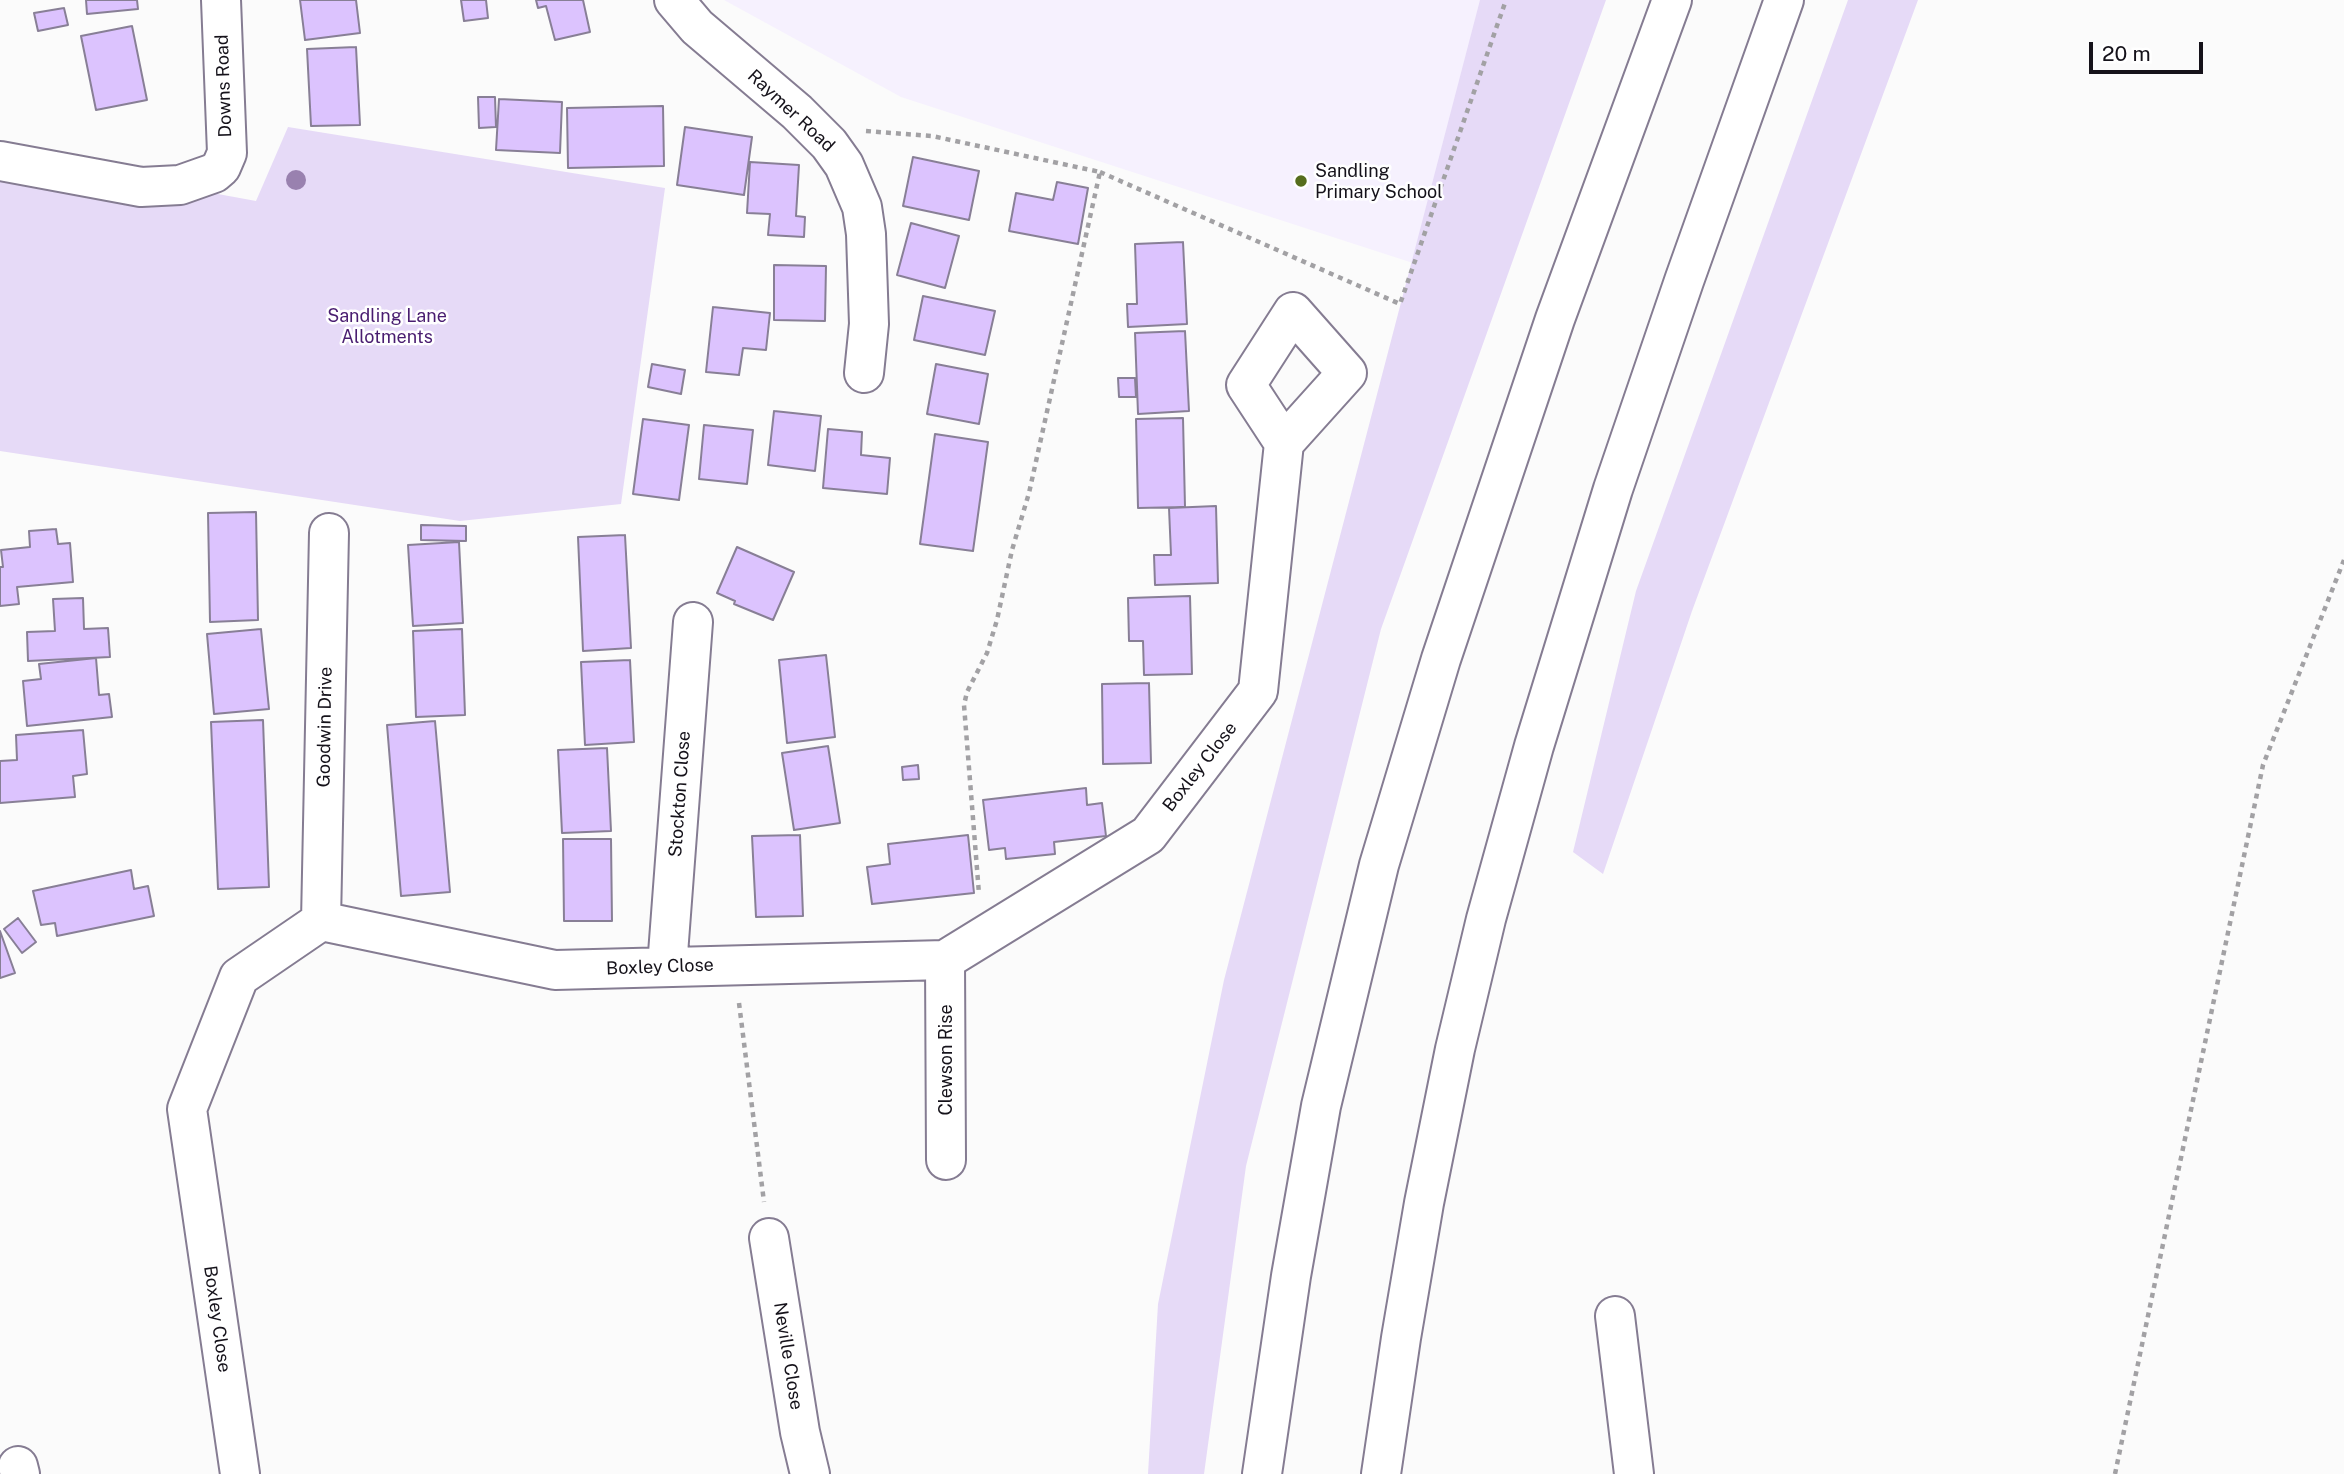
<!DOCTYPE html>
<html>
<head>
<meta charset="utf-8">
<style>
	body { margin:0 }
	#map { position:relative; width:2344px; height:1474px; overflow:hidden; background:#fbfbfb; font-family:"Public Sans",sans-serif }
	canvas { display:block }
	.scale { position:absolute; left:2089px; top:42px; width:114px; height:32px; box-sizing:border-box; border:4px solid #15121a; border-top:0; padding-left:9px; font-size:21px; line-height:24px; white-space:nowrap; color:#15121a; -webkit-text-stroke:5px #fff; paint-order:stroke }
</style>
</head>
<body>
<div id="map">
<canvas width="2344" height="1474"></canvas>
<div class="scale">20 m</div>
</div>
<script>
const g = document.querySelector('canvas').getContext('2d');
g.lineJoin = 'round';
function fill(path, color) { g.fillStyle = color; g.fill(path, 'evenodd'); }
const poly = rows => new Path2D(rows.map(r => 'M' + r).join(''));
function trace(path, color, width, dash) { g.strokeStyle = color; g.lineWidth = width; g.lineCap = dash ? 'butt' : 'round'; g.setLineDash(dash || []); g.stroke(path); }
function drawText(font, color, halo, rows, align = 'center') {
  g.font = font + ' "Public Sans",sans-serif'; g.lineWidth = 5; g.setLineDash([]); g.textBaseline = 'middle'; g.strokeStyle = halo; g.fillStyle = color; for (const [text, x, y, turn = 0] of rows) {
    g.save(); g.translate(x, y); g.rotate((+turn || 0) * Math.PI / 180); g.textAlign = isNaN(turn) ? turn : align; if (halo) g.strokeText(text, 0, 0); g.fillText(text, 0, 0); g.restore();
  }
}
fill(poly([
	[724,0,1504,0,1416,264,901,97]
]), '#f6f1fe');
fill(poly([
	[1480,0,1606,0,1381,629,1246,1166,1204,1474,1148,1474,1158,1304,1224,980],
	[1848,0,1918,0,1692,611,1603,874,1573,852,1636,591],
	[288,127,665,188,621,504,460,521,0,451,0,154,256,201]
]), '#e6daf7');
const building = poly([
	[86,0,137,0,138,9,87,14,86,0],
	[300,0,356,0,360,33,305,40,300,0],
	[461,0,486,0,488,18,464,21,461,0],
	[536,0,583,0,590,32,555,40,546,6,538,8,536,0],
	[64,8,68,25,38,31,34,13,64,8],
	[132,26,147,100,96,110,81,36,132,26],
	[356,47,360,125,311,126,307,49,356,47],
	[478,97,495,97,496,127,479,128,478,97],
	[499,99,562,102,560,153,496,150,499,99],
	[663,106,664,166,568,168,567,108,663,106],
	[685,127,752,137,744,195,677,185,685,127],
	[913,157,979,171,969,220,903,206,913,157],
	[750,162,799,165,796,216,805,217,804,237,768,235,770,214,747,213,750,162],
	[1057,182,1088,188,1078,244,1009,231,1016,193,1053,200,1057,182],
	[911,223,959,236,945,288,897,275,911,223],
	[1183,242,1187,324,1128,327,1127,304,1137,304,1135,244,1183,242],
	[774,265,826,266,825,321,774,320,774,265],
	[923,296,995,311,985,355,914,340,923,296],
	[713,307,770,313,766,350,743,348,739,375,706,372,713,307],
	[1185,331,1189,411,1138,414,1135,333,1185,331],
	[652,364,685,370,681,394,648,387,652,364],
	[936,364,988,374,979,424,927,414,936,364],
	[1118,378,1135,378,1136,397,1119,397,1118,378],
	[774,411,821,416,815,471,768,465,774,411],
	[1183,418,1185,507,1138,508,1136,419,1183,418],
	[643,419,689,425,679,500,633,494,643,419],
	[704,425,753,430,747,484,699,479,704,425],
	[828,429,862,432,861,455,890,458,887,494,823,488,828,429],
	[935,434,988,442,973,551,920,544,935,434],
	[1216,506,1218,583,1155,585,1154,555,1171,555,1169,508,1216,506],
	[256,512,258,620,210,622,208,513,256,512],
	[421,525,466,526,466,541,421,540,421,525],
	[56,529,58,544,70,543,73,582,17,587,19,604,0,606,0,567,3,567,1,550,30,547,29,531,56,529],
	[625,535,631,648,583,651,578,537,625,535],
	[459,542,463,623,413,626,408,545,459,542],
	[737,547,794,572,773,620,734,604,735,601,717,593,737,547],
	[1190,596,1192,674,1144,675,1143,641,1129,641,1128,598,1190,596],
	[83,598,84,629,108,628,110,657,28,661,27,632,55,631,53,599,83,598],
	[261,629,269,709,214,714,207,634,261,629],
	[462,629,465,715,416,717,413,631,462,629],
	[826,655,835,737,787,743,779,660,826,655],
	[96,658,99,695,109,694,112,717,27,726,23,681,41,679,39,664,96,658],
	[630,660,634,742,585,745,581,662,630,660],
	[1149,683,1151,763,1103,764,1102,684,1149,683],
	[263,720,269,887,218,889,211,722,263,720],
	[435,721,450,892,401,896,387,725,435,721],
	[83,730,87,774,73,776,75,797,0,803,0,761,17,760,16,735,83,730],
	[828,746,840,823,794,830,782,753,828,746],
	[607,748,611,831,562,833,558,750,607,748],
	[918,765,919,779,903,780,902,767,918,765],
	[1086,788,1087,805,1102,803,1106,836,1054,842,1055,854,1006,859,1005,848,989,850,983,800,1086,788],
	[800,835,803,916,756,917,752,836,800,835],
	[968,835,974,893,872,904,867,867,890,864,888,844,968,835],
	[563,839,611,839,612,921,564,921,563,839],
	[131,870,134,889,148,886,154,916,57,936,55,923,41,925,33,891,131,870],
	[18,918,36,942,22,953,4,929,18,918],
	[0,931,15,973,0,978,0,931]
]);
fill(building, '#dcc3fe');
trace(building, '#887f96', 2);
const minor = poly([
	[674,0,697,27,797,112,829,144,844,165,862,207,866,234,869,324,864,373],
	[0,161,141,187,180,185,214,173,221,167,227,153,221,0],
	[321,921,329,533],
	[945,960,946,1160],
	[667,967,693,622],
	[769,1238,800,1432,810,1474],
	[1615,1316,1634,1474],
	[18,1466,20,1474],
	[240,1474,187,1109,239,977,321,921,555,970,945,960,1148,835,1258,691,1284,443,1347,373,1293,312,1246,385,1284,443]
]);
const highway = poly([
	[1262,1474,1291,1276,1321,1106,1379,865,1441,659,1555,319,1672,0],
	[1381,1474,1401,1338,1424,1203,1455,1049,1486,919,1534,746,1613,489,1684,281,1784,0]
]);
trace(minor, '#857c92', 42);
trace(highway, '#857c92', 42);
trace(poly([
	[866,131,932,136,1100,172,1029,493,1012,550,997,620,987,653,967,692,964,705,979,894],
	[1100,172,1400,304,1506,0],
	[739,1003,764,1202],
	[2115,1474,2263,765,2344,560]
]), '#a2a1a4', 4.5, [5, 5]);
trace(minor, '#fff', 38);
trace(highway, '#fff', 38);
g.fillStyle = '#9981af';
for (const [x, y] of [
	[296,180]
]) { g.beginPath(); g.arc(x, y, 10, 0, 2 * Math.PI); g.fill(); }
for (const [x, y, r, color] of [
	[1301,181,7,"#566d1d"]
]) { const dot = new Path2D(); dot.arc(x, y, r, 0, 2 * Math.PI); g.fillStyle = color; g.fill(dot); trace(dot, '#fff', 2.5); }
drawText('18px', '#15121a', '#fff', [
	["Downs Road",224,86,-92],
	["Raymer Road",791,111,43],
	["Goodwin Drive",325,727,-89],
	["Boxley Close",1200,767,-52],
	["Stockton Close",680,794,-86],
	["Boxley Close",660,967,-2],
	["Clewson Rise",946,1060,-90],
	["Boxley Close",217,1319,82],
	["Neville Close",788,1356,81]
]);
drawText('18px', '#15121a', '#fff', [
	["Sandling",1315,171],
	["Primary School",1315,192]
], 'left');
drawText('18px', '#491d70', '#fff', [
	["Sandling Lane",387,316],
	["Allotments",387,337]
]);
</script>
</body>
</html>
